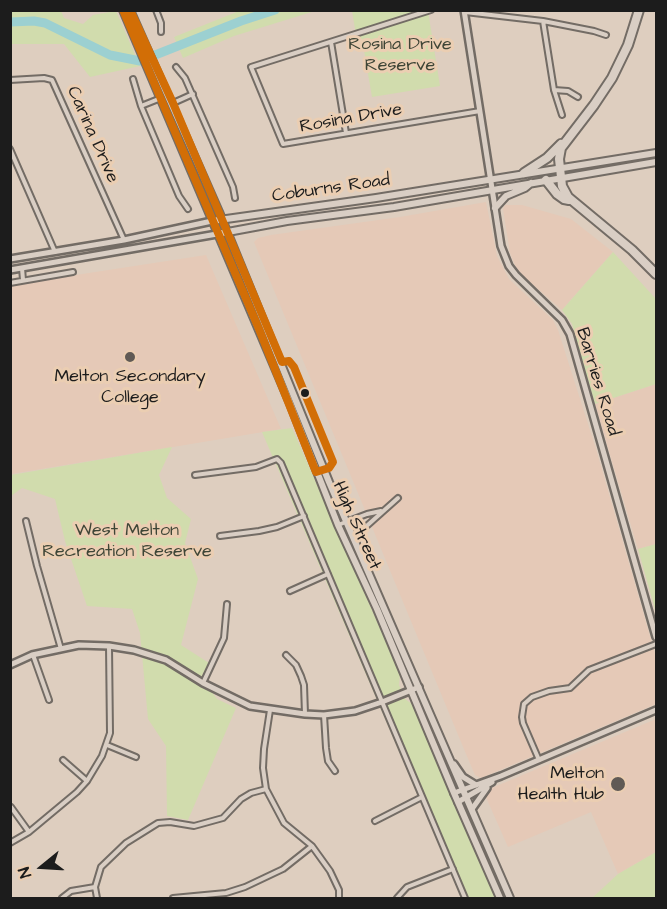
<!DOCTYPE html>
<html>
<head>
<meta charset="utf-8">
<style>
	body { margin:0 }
	#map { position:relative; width:667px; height:909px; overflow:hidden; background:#decebf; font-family:"Architects Daughter",sans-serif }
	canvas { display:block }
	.frame { position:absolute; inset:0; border:12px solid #1c1c1c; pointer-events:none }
	.north { position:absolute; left:12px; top:837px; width:60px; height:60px; -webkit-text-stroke:4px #ebceb2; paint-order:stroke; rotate:252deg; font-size:16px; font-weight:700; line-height:24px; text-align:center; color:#1c1c1c }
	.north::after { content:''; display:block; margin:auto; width:21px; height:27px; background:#1c1c1c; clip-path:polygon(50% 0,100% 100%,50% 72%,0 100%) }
</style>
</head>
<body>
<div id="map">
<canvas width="667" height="909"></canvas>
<div class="frame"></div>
<div class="north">N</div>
</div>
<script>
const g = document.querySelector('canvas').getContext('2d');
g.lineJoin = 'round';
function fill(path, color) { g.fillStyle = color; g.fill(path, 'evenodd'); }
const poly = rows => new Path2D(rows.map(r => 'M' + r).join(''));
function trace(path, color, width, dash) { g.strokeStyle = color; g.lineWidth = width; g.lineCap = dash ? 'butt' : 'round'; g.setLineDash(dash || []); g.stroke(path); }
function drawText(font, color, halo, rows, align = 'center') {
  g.font = font + ' "Architects Daughter",sans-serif'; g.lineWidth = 6; g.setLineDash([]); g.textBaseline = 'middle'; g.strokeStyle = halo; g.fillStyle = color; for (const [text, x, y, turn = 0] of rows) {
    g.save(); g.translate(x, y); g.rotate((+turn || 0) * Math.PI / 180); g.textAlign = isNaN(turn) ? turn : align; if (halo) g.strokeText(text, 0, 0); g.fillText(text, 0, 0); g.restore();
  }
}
fill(poly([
	[486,202,497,256,509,279,553,320,558,330,596,449,656,657,656,704,481,778,475,775,466,754,254,242,258,238,271,235,400,217],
	[505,205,522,205,571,219,613,252,562,310,522,275,515,265,510,253,503,209],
	[206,255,281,429,11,474,11,285],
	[656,384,656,544,638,549,595,404],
	[656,719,656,852,618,874,591,812,508,847,485,795,487,790]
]), '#e5c9b7');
fill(poly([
	[10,11,61,11,64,18,83,24,93,15,116,11,140,66,90,77,64,44,11,44],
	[239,11,239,10,315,11,234,36,183,58,174,37],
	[352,11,428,11,440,86,372,97,362,39,357,41],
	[613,252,656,299,656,384,595,404,572,324,562,310],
	[292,428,400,674,399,685,405,699,412,704,419,713,499,898,462,898,262,432],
	[172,447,159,475,167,498,191,519,185,543,198,579,181,645,209,663,201,677,217,699,236,708,188,820,167,816,166,746,148,719,140,633,132,609,87,606,65,541,55,499,22,488,11,496,11,475],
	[656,544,656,613,638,549],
	[656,852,656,898,592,898,618,874]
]), '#d1dcad');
trace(poly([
	[10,22,34,21,45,23,110,55,140,61,241,21,275,10]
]), '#9cd0d1', 9);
const minor = poly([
	[156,10,161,23,161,32],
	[431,10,251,67,283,144,480,111],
	[465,12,543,21,594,31,606,35],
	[543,21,554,90,562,115],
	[331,42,346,133],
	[176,67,185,78,233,187,235,198],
	[133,79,141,106,179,196,188,209],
	[10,80,44,78,52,80,124,240],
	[554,90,568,91,578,97],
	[173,103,193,94],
	[141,106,161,98],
	[10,149,55,252],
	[22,268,23,280],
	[10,283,73,272],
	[195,475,256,467,277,459,281,463,465,898],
	[26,521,37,566,61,649],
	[338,525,367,514,381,511],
	[220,536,259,531,277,527,304,516],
	[356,543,361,531,398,498],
	[290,591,328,574],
	[33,655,49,700],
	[286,655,296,665,301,676,304,685,305,714],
	[203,683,224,638,227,604],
	[270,710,264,749,263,768,266,789,284,823,312,846,330,871,339,890,339,898],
	[324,715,326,748,328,761,335,771],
	[107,745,136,757],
	[63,760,87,781],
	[539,760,523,723,522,717,524,704,532,697,549,691,570,688,589,670,656,644],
	[11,807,29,832],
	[375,821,422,797],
	[10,843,29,832,77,792,87,781,102,756,110,733,109,646],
	[62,898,71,891,95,887],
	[97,898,95,887,101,867,126,843,158,823,170,822,194,826,223,818,241,799,251,793,266,789],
	[173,898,226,893,245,887,283,869,312,846],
	[397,898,407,887,453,869]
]);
const tertiary = poly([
	[464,10,501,246,509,266,516,275,562,320,570,334,656,637],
	[10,259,124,240,212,221],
	[10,270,217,234],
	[10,665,32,655,79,645,109,646,134,650,166,660,203,683,250,706,305,714,324,715,355,711,382,702,419,687],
	[454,764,463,777,476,785],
	[454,793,501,776,656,710],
	[458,802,492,782],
	[472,809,487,788]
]);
const secondary = poly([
	[123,10,289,401,338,525,377,609,454,793,500,898],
	[130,10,219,212,329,482,510,898],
	[495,208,506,196,525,188,531,183],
	[212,221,376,198,656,153],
	[217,234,287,221,394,207,656,162]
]);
const motorway = poly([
	[639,10,628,45,612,78,594,105,561,148,559,159,562,186,568,197,632,250,656,274],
	[524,173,547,158,561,144],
	[546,180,557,194,564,199,569,200]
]);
trace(minor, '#736c65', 8);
trace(tertiary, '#736c65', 10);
trace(secondary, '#736c65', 10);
trace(motorway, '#736c65', 12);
trace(minor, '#d9cec4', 4);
trace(tertiary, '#d9cec4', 5);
trace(secondary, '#d9cec4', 6);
trace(motorway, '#d9cec4', 8);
trace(poly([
	[123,10,259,329,316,472,329,468,333,462,294,367,289,361,282,362,173,103,130,10]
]), '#d26e06', 8);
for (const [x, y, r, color] of [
	[130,357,6,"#605a55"],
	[305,393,5,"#1c1c1c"],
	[618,784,8,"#605a55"]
]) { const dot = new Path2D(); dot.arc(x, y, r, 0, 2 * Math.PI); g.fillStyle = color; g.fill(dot); trace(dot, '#ebceb2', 2); }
drawText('18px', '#3e4536', '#ebceb2', [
	["Rosina Drive",400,45],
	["Reserve",400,66],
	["West Melton",127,531],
	["Recreation Reserve",127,552]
]);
drawText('18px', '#1c1c1c', '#ebceb2', [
	["Rosina Drive",351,119,-10],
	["Carina Drive",92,135,66],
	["Coburns Road",331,189,-8],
	["Barries Road",597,382,73],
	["High Street",356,526,66]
]);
drawText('18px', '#1c1c1c', '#ebceb2', [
	["Melton Secondary",130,377],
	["College",130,398],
	["Melton",604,774,"right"],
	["Health Hub",604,795,"right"]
]);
</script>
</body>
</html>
